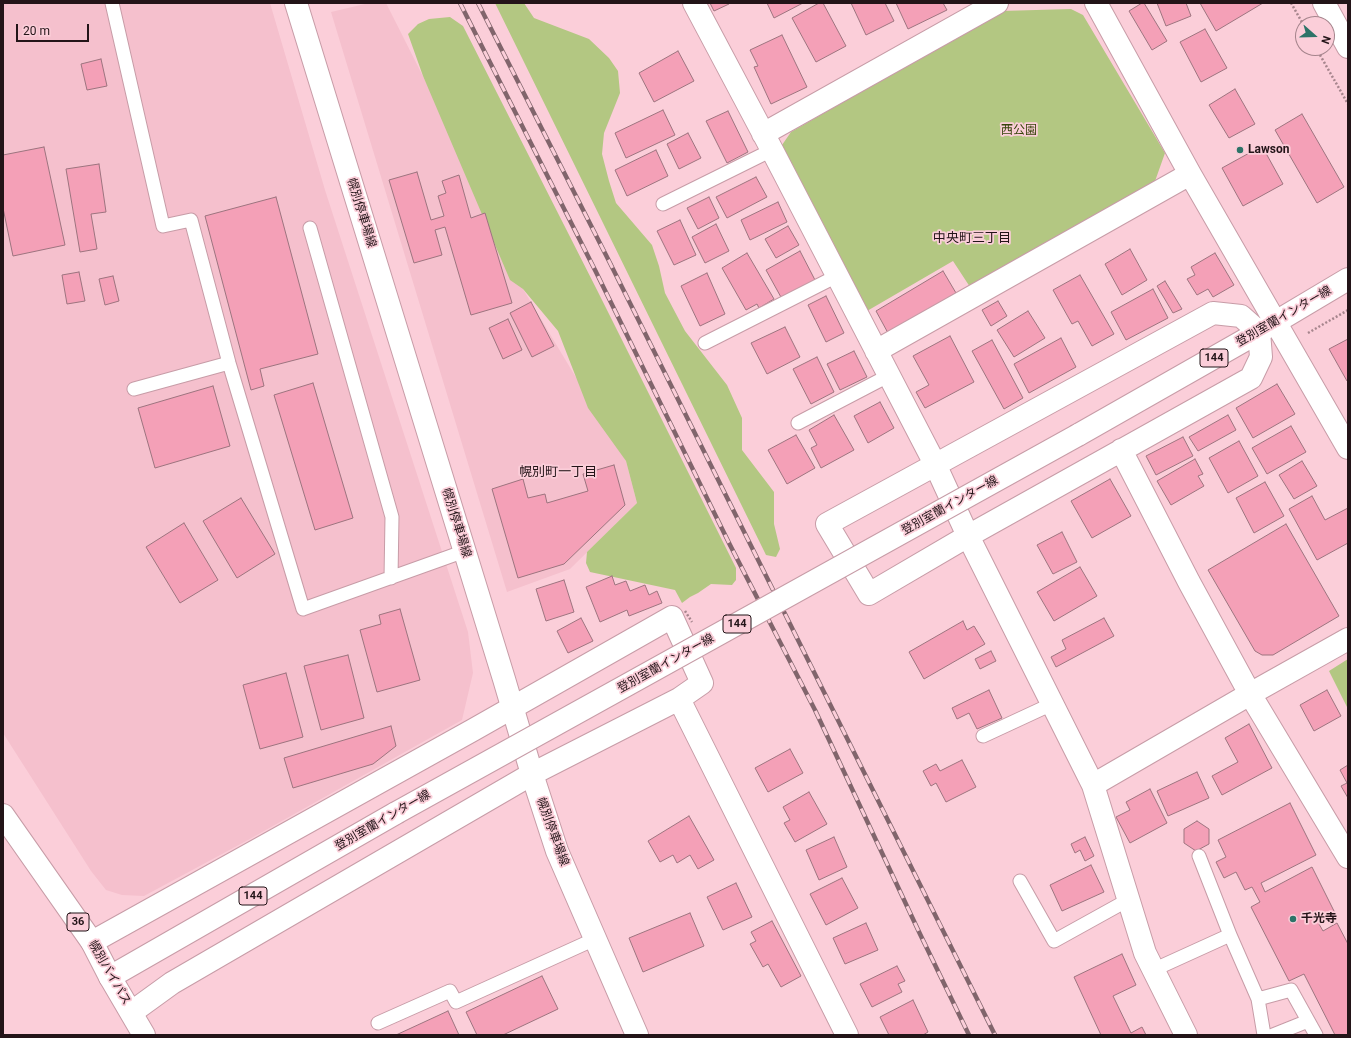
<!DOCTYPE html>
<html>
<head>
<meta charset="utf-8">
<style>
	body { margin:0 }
	#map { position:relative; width:1351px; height:1038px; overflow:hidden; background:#fbced9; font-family:Roboto,sans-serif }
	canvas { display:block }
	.frame { position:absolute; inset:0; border:4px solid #231418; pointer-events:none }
	.north { position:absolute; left:1295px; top:16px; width:40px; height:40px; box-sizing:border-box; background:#fbced9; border:1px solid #a5848c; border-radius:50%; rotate:110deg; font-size:11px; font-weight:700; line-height:16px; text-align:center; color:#231418 }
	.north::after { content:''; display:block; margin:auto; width:14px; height:18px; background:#2d7368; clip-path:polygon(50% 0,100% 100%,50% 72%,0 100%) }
	.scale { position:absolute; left:16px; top:24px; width:73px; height:18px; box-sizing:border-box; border:2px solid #231418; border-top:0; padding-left:5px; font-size:12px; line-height:14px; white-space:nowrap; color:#231418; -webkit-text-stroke:3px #fbced9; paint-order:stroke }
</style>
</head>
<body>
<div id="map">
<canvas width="1351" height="1038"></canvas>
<div class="frame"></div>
<div class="north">N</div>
<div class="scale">20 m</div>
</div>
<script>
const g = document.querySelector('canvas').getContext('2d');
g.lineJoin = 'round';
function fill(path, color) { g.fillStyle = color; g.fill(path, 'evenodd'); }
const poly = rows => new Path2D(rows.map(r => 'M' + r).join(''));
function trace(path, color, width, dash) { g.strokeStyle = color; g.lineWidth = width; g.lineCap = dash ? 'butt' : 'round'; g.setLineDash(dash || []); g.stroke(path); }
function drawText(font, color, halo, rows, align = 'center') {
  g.font = font + ' Roboto,"Noto Sans JP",sans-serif'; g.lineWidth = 3.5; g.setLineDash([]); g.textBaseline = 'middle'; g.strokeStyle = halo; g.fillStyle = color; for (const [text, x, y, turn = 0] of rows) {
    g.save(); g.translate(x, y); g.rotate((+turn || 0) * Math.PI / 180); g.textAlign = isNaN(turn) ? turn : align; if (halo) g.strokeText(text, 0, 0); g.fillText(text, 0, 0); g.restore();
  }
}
fill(poly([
	[3,3,270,3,325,190,468,632,473,673,462,720,248,840,144,896,122,895,106,890,91,871,3,733],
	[369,3,386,3,495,219,523,289,626,461,637,503,570,569,507,592,331,12]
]), '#f5c0cd');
fill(poly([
	[495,3,524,3,534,18,589,39,609,58,618,71,620,93,604,133,602,154,609,181,616,203,652,245,659,266,665,293,685,331,727,385,742,418,742,450,774,492,774,524,780,549,776,557,766,555],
	[1071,9,1083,15,1165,153,1154,184,970,287,953,261,867,311,782,145,791,132,1001,11],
	[450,17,463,26,597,290,736,568,736,580,732,585,711,584,698,593,690,597,682,603,675,590,590,572,586,563,587,552,637,503,626,461,588,408,558,331,523,289,510,280,423,76,408,34,418,24,429,19],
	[1348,659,1348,709,1329,671]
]), '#b3c782');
const building = poly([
	[710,3,729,3,729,4,714,11,710,3],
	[767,3,803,3,774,18,767,3],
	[819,3,823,3,846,46,816,62,792,18,819,3],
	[851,3,885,3,894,21,866,35,851,3],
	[896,3,943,3,947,10,908,29,896,3],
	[1142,3,1144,3,1167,41,1152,50,1129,11,1142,3],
	[1157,3,1186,3,1191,16,1166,26,1157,3],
	[1200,3,1263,3,1216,31,1200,3],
	[1205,29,1227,68,1201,82,1180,42,1205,29],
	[782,35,807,87,771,104,754,67,758,66,750,50,782,35],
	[678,51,694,81,654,102,639,73,678,51],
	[101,59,107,86,87,90,81,64,101,59],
	[1235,89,1255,124,1229,138,1209,105,1235,89],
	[663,110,675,135,626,158,615,133,663,110],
	[728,111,748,152,727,163,706,121,728,111],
	[1302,114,1344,187,1317,203,1275,130,1302,114],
	[688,133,701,158,679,169,667,144,688,133],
	[1262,146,1283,184,1243,206,1222,168,1262,146],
	[44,147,65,245,13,256,3,208,3,155,44,147],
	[656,150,668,176,627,196,615,170,656,150],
	[99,164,106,212,91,214,97,249,80,252,66,169,99,164],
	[417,172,431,220,444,216,438,196,446,193,442,181,459,175,471,218,485,213,512,303,471,315,445,227,435,230,442,255,414,263,389,180,417,172],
	[756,177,767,197,727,218,716,197,756,177],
	[276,197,318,354,260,369,264,386,251,390,205,216,276,197],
	[709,197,719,218,698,229,687,208,709,197],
	[778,202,787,222,750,240,741,220,778,202],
	[680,220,696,255,674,265,657,231,680,220],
	[716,224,729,251,705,263,692,237,716,224],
	[788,226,799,245,776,258,765,239,788,226],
	[1130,249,1147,280,1122,295,1105,264,1130,249],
	[800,251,815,280,782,299,766,270,800,251],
	[747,253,774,299,759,308,757,304,746,310,722,268,747,253],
	[1215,253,1234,285,1213,297,1208,289,1197,295,1187,279,1195,275,1191,267,1215,253],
	[943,271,956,293,888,333,876,311,943,271],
	[79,272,85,301,67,304,62,275,79,272],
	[707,273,725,314,700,326,681,286,707,273],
	[1080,275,1114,334,1092,346,1078,321,1072,324,1053,290,1080,275],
	[113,276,119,301,105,305,99,279,113,276],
	[1165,281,1182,309,1173,313,1157,286,1165,281],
	[1153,289,1168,318,1126,340,1111,312,1153,289],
	[826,296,844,333,826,342,808,305,826,296],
	[998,301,1007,316,991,326,982,310,998,301],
	[531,302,554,346,532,357,510,313,531,302],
	[1028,311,1045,338,1014,357,997,330,1028,311],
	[508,319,522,350,503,359,489,328,508,319],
	[785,327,800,357,767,374,751,343,785,327],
	[950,336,974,382,925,408,916,392,929,385,913,356,950,336],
	[1061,338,1076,367,1029,393,1014,364,1061,338],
	[1348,339,1348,380,1347,381,1329,349,1348,339],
	[992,340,1023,398,1004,409,972,351,992,340],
	[854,351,867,377,840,390,827,364,854,351],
	[817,357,834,392,811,404,793,369,817,357],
	[313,383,353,518,315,530,274,395,313,383],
	[1277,384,1295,414,1253,438,1236,408,1277,384],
	[213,386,230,446,155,468,138,408,213,386],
	[880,402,894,428,868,443,854,416,880,402],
	[834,415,854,450,821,468,811,448,817,445,809,430,834,415],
	[1228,415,1236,430,1198,451,1189,437,1228,415],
	[1291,426,1306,452,1267,474,1252,448,1291,426],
	[796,435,815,468,787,484,768,450,796,435],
	[1183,437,1193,456,1156,475,1146,456,1183,437],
	[1239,441,1258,476,1228,493,1209,458,1239,441],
	[1195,459,1203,474,1198,476,1204,486,1171,505,1157,481,1195,459],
	[1302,461,1317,486,1294,499,1279,475,1302,461],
	[614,465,625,505,564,564,518,578,492,489,523,479,528,498,545,494,547,503,588,491,583,474,614,465],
	[1110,479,1131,516,1092,538,1071,501,1110,479],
	[1265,482,1284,516,1254,533,1236,498,1265,482],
	[1312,496,1325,520,1348,508,1348,543,1317,560,1289,509,1312,496],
	[241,498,275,554,237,578,203,521,241,498],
	[184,523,218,580,180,603,146,547,184,523],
	[1286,524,1339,616,1273,655,1262,655,1255,651,1208,570,1286,524],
	[1062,532,1077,562,1053,574,1037,545,1062,532],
	[1080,567,1097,596,1054,621,1037,592,1080,567],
	[612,576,615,585,626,581,630,591,645,585,649,595,657,591,662,603,629,616,627,610,600,622,586,587,612,576],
	[564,580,574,612,546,621,536,589,564,580],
	[400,609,420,680,377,692,360,630,381,624,379,615,400,609],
	[581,618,593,641,568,653,557,631,581,618],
	[1104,618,1114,636,1056,667,1051,657,1066,649,1062,640,1104,618],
	[963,621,967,630,974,626,985,644,924,679,909,652,963,621],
	[991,651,996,661,980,669,975,659,991,651],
	[348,655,364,718,321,730,304,666,348,655],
	[286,673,303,737,260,749,243,685,286,673],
	[989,690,1002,718,977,729,969,713,957,719,952,708,989,690],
	[1327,690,1341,716,1314,731,1300,705,1327,690],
	[1249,724,1272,768,1222,795,1212,776,1238,762,1225,738,1249,724],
	[391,726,396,746,373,764,293,788,284,758,391,726],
	[790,749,803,773,768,792,755,768,790,749],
	[962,760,976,787,946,802,936,783,931,786,923,771,936,764,940,771,962,760],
	[1348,765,1348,798,1341,786,1347,783,1340,770,1348,765],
	[1197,772,1209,798,1168,816,1157,791,1197,772],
	[1150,789,1167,823,1130,843,1116,817,1130,810,1126,802,1150,789],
	[809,792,827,824,795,842,784,823,790,820,783,807,809,792],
	[1290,803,1316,855,1261,883,1265,892,1312,867,1336,915,1319,924,1323,931,1337,923,1348,944,1348,1035,1335,1035,1304,974,1289,981,1251,907,1260,902,1252,887,1245,890,1236,872,1224,878,1216,862,1226,857,1218,840,1290,803],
	[689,816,714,860,698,869,690,855,677,863,673,855,660,862,648,841,689,816],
	[1197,821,1209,829,1209,844,1196,851,1184,843,1184,829,1197,821],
	[834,837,847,867,819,880,806,850,834,837],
	[1085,837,1094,856,1085,861,1080,850,1075,853,1071,844,1085,837],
	[1091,865,1104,892,1062,911,1050,885,1091,865],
	[842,878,858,908,826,925,810,894,842,878],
	[736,883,752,917,723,930,707,897,736,883],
	[690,913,704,946,643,972,629,938,690,913],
	[772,921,801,976,781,987,768,964,763,967,750,944,756,941,751,932,772,921],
	[866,923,878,950,845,964,833,938,866,923],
	[1122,954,1136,985,1113,996,1131,1033,1142,1027,1146,1035,1101,1035,1074,977,1122,954],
	[897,966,905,981,898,984,902,992,872,1007,860,984,897,966],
	[542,976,558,1009,503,1035,477,1035,466,1012,542,976],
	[913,1000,928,1032,923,1035,889,1035,880,1017,913,1000],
	[448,1011,459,1035,396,1035,448,1011]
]);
fill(building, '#f4a0b7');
trace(building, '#9d747f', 1);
const lane = poly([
	[112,3,163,226,191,220,229,363,303,609,465,551],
	[663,204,772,150],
	[310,228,392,517,391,578],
	[705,343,837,276],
	[134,389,229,363],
	[798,423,888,376],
	[983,736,1052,704],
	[1199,856,1230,935,1258,999,1264,1035],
	[1020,881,1054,941,1128,900],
	[1153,970,1230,935],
	[1258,999,1291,990,1316,1035],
	[378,1023,450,991,456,1002,595,939],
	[1273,1035,1308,1021]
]);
const street = poly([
	[694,3,772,150,935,464,968,536,1093,785,1145,953,1186,1035],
	[1096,3,1190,174,1348,448],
	[763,134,997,3],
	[1213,313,1241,316,1259,332,1261,357,1251,378,968,536,869,594,827,524,1213,313],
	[876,351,1190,174],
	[1121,450,1189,582,1250,694,1348,857],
	[679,699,847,1035],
	[1093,785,1250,694,1348,639],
	[92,942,473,730,672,617,702,683,679,699,532,774,172,983,132,1012]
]);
const secondary = poly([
	[296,3,504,679,532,774,557,851,637,1035]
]);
const primary = poly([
	[1324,3,1348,47],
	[1078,435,1259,332,1348,279],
	[110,977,396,813]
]);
const highway = poly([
	[3,815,92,942,110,977,144,1035]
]);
trace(lane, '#c79ca7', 15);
trace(street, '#c79ca7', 24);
trace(secondary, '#c79ca7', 24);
trace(primary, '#c79ca7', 24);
trace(highway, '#c79ca7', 24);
trace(poly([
	[1291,3,1303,24],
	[1316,48,1348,104],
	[1308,333,1348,310]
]), '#a6858d', 2.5, [2, 2]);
trace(lane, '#fff', 13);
trace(street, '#fff', 22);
trace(secondary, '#fff', 22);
trace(primary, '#fff', 22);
trace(highway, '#fff', 22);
const rail = poly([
	[460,3,596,272,730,545,815,710,920,934,969,1035],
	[478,3,610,263,995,1035]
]);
trace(rail, '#81656c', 4.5);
trace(rail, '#fbced9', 3, [9]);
const primaryBridge = poly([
	[396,813,1078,435]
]);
trace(primaryBridge, '#c79ca7', 24, []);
trace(poly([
	[685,611,692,622]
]), '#a6858d', 2.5, [2, 2]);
trace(primaryBridge, '#fff', 22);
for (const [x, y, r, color] of [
	[1240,150,4,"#2d7368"],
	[1293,919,4,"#2d7368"]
]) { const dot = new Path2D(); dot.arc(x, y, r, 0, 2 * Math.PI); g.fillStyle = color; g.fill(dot); trace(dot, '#fbced9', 1.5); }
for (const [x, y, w] of [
	[1214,358,28],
	[737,624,28],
	[253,896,28],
	[78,922,22]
]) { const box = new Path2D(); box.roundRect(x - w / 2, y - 9, w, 18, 3); g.fillStyle = '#fbced9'; g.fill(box); trace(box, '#231418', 1); }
drawText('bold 11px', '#231418', null, [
	["144",1214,358],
	["144",737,624],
	["144",253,896],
	["36",78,922]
]);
drawText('12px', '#37440b', '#fbced9', [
	["西公園",1019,131]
]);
drawText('bold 12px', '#231418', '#fbced9', [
	["Lawson",1248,150],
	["千光寺",1301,919]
], 'left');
drawText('12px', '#231418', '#fbced9', [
	["幌別停車場線",361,213,73],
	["登別室蘭インター線",1284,317,-30],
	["登別室蘭インター線",950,506,-29],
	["幌別停車場線",456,523,73],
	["登別室蘭インター線",666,664,-29],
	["登別室蘭インター線",383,821,-30],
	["幌別停車場線",552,832,70],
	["幌別バイパス",109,973,60]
]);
drawText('13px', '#231418', '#fbced9', [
	["中央町三丁目",972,239],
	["幌別町一丁目",558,473]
]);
</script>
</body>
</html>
